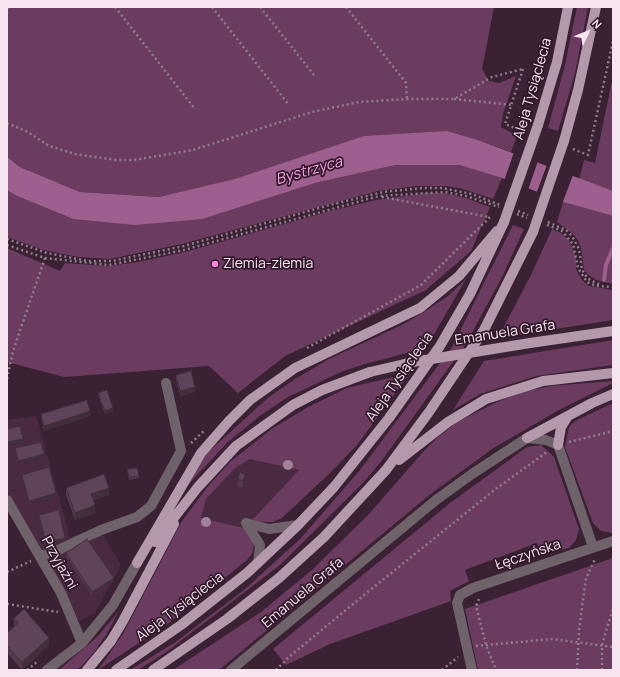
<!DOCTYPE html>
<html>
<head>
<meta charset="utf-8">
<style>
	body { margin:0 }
	#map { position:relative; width:620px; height:677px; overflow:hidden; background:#3a2134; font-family:Manrope,sans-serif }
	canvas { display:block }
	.frame { position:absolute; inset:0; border:8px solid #f6e5f1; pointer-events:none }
	.north { position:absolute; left:568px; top:12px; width:40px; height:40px; -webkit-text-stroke:3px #30172a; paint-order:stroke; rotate:47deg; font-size:11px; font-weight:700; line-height:16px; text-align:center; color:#f6e5f1 }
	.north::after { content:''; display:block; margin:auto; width:14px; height:18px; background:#f6e5f1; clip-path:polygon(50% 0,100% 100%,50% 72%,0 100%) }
</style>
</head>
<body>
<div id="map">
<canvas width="620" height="677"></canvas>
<div class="frame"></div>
<div class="north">N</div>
</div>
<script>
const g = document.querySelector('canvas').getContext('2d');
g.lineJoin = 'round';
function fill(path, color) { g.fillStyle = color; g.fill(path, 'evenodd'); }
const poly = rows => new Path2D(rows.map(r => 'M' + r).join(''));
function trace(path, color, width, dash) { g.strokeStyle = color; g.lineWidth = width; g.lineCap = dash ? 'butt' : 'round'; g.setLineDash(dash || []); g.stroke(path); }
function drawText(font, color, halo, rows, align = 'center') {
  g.font = font + ' Manrope,sans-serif'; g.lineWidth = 3.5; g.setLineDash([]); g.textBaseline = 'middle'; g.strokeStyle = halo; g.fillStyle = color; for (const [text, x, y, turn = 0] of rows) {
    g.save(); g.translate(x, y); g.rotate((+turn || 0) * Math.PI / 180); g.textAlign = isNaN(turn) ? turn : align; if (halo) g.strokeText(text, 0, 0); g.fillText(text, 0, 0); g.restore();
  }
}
fill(poly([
	[36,416,70,537,99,528,121,565,95,613,79,621,47,558,7,492,7,420],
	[250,458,299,470,244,528,201,518,206,499,235,467]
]), '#492a41');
fill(poly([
	[7,7,494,7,482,69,489,81,499,83,516,76,503,114,501,127,517,136,511,152,478,140,447,131,159,197,80,192,20,167,7,157],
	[577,7,588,7,575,73,558,131,548,128,564,69],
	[613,76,613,191,579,180,584,160,595,163],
	[396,165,459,165,502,178,493,199,463,189,447,186,417,186,378,191,182,244,110,259,78,257,43,250,7,237,7,190,17,196,73,219,315,183],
	[427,193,444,193,466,198,490,207,471,251,426,290,285,356,238,393,209,366,64,377,7,362,7,248,60,271,65,263,109,266,138,262,185,252,334,210,376,200],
	[563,202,613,216,613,284,596,280,587,274,584,269,581,248,578,240,573,234,557,222],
	[513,225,524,229,503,275,466,344,380,463,362,484,280,565,165,653,138,670,130,670,174,643,244,590,300,539,360,470,452,347],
	[552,229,561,233,569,240,576,257,576,269,582,280,589,286,613,290,613,320,498,338,532,273],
	[466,279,426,348,365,364,343,371,288,397,261,415,228,442,184,489,206,454,269,397,295,379,329,359,404,324,427,310,448,296],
	[613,340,613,365,536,376,480,394,453,410,484,361],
	[410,373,357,445,329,474,282,518,273,522,264,522,252,520,299,470,250,459,235,468,206,499,201,518,244,528,250,535,254,545,252,554,247,560,169,623,98,670,123,634,182,521,209,485,231,461,273,428,308,407,347,388],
	[613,381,613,383,559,410,492,449,428,496,219,670,173,670,261,612,313,569,369,514,423,452,437,438,457,422,499,401,523,392,550,386],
	[613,403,613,533,601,531,593,523,565,447,569,427,575,421],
	[541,445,554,457,579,529,576,540,569,548,541,554,537,543,465,570,469,581,450,591,451,601,330,644,286,665,273,649,450,503,527,447],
	[613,558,612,670,478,670,465,609],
	[119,611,106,635,95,651,82,666,76,670,59,670,98,636]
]), '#6b3c5f');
fill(poly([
	[447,131,478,140,613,191,613,216,563,202,502,178,459,165,396,165,315,183,202,219,135,225,73,219,17,196,7,190,7,157,20,167,80,192,159,197,235,179,364,136]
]), '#9d5f8d');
fill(poly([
	[514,152,538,161,528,190,504,181],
	[547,165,573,175,562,204,536,194]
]), '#3a2134');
trace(poly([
	[604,280,606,265,613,248]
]), '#9d5f8d', 4);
trace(poly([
	[115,7,195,109],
	[212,7,289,105],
	[260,7,314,75],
	[346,7,406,83,407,99],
	[7,8,9,7],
	[523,69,505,124,525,132],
	[454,99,512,105],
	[7,123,28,132,49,146,75,154,116,160,134,160,193,150,312,112,359,102,407,99,454,99,492,77,523,69],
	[573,149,588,155,613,41],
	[382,197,489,217],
	[518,211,528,215],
	[517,214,527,218],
	[548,222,566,230,572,236,579,249,582,269,585,275,590,280,601,285],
	[547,225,562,231,573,244,578,268,587,282,596,286,613,287],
	[7,239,47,253,88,261,112,261,184,246,330,205,383,192,423,188,442,188,472,194,500,205],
	[7,245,45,258,109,265,184,250,379,196,445,192,466,196,499,207],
	[307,348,421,285,490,217],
	[7,379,13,351,45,258],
	[569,442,613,431],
	[191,443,205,430],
	[7,572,31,561],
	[479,599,476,606,486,645,496,670],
	[7,604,58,612],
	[476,646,552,639,613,647],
	[27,670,37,662],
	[276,670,289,657,375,586,497,488,547,452],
	[442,670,458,657],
	[577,670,579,630,586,578,595,559],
	[602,670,602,645,613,608]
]), '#917c8b', 2.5, [2, 3]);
trace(poly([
	[7,500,61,593,82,643],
	[246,523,269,529,298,525],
	[246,523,260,545,258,563],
	[40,556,56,551,101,530,137,517,151,506,181,451,166,383],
	[47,670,82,643,113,605,137,563],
	[231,670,436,500,472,474,527,438,546,440,558,445,593,547],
	[472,670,457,603,460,595,473,588,613,541]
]), '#6f626b', 10);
trace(poly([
	[538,125,557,62,568,7],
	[564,141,578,90,596,7],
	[530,343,613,331],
	[527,438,592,403,613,394],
	[558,445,561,427,568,416],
	[399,460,448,422,486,399,543,381,613,373],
	[155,542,198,487,236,446,293,405,322,390,370,372],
	[137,563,201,453,229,421,250,400,295,368,420,308,459,276,497,231],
	[87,670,111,641,123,621,174,524],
	[116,670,181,625,247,573,298,525,334,487,389,418,440,346,470,294,504,222],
	[153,670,227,619,279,578,324,537,386,470,429,412,484,330,533,232]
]), '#b498ac', 10);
trace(poly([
	[504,222,538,125],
	[533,232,564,141],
	[370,372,413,362,530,343]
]), '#b498ac', 10);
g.fillStyle = '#a2839a';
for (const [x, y] of [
	[288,465],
	[206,522]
]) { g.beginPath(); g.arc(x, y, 5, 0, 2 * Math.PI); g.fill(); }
fill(poly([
	[176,375,195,392,180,396,176,380],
	[98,393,113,411,105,414,98,395],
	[41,414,90,416,44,431,41,418],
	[127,469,139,476,139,478,129,480],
	[22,475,56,496,29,503,22,477],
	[238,479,245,481,243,488,238,487],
	[66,488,109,495,94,500,95,513,75,520,66,495],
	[39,515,65,540,46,545,39,518],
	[66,553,114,581,92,595,66,556],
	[14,618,49,645,22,670,7,653,7,633,14,626]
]), '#523a4c');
fill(poly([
	[195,387,195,392,180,396,180,391],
	[113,408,113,411,105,414,105,411],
	[90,411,90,416,44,431,44,426],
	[23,439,23,442,7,445,7,442],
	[44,454,44,457,18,463,18,461],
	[245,474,245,481,243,488,243,481],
	[109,488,109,495,91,501,91,494],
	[56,493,56,496,29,503,29,501],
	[95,505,95,513,75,520,75,513],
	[65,538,65,540,46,545,46,543],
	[114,578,114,581,92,595,92,592],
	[49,638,49,645,22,670,22,662]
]), '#422f3e');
const building = poly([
	[191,371,195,387,180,391,176,375,191,371],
	[107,390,113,408,105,411,98,393,107,390],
	[87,400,90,411,44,426,41,414,87,400],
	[20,426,23,439,7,442,7,429,20,426],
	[41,442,44,454,18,461,15,448,41,442],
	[49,467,56,493,29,501,22,475,49,467],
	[137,468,139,476,129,477,127,469,137,468],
	[240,472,245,474,243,481,238,479,240,472],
	[104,474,109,488,91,494,95,505,75,513,66,488,104,474],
	[59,510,65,538,46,543,39,515,59,510],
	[87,539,114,578,92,592,66,553,87,539],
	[24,609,49,638,22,662,7,646,7,633,18,623,14,618,24,609]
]);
fill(building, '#5f4358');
trace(building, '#422f3e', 1);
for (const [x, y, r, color] of [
	[215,264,4,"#fd86e1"]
]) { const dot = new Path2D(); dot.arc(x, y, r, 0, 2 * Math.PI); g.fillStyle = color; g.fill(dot); trace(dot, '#30172a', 1.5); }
drawText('14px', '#f6e5f1', '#30172a', [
	["Aleja Tysiąclecia",533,89,-74],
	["Emanuela Grafa",505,333,-9],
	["Aleja Tysiąclecia",400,377,-55],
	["Łęczyńska",528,555,-19],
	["Przyjaźni",59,563,61],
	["Emanuela Grafa",303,593,-40],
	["Aleja Tysiąclecia",180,607,-37]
]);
drawText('14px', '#f6e5f1', '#30172a', [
	["Ziemia-ziemia",223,264]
], 'left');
drawText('italic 15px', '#f8a1e2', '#30172a', [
	["Bystrzyca",309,171,-16]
]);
</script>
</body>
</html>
